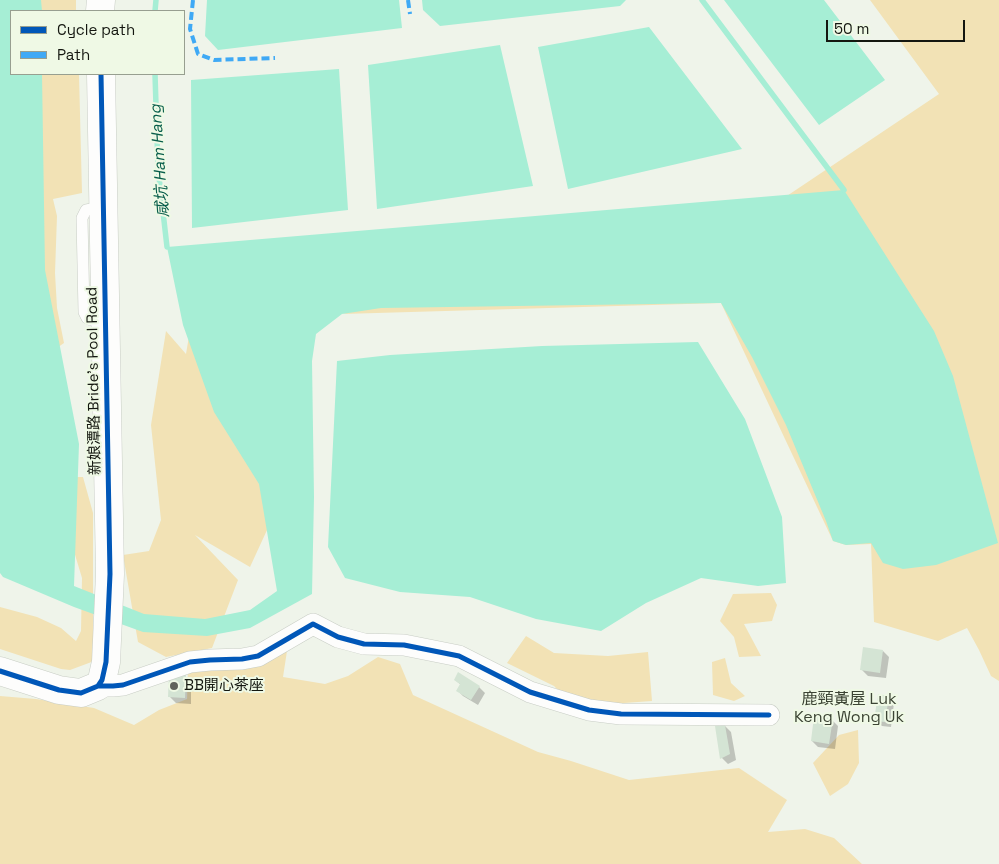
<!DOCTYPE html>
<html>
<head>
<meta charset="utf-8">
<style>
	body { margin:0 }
	#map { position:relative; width:999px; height:864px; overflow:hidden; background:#eff4ea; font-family:"Space Grotesk",sans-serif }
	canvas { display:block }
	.legend { position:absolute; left:10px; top:10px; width:175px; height:65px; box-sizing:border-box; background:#eff9e5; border:1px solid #979f90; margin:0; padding:6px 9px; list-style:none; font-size:15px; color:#141710 }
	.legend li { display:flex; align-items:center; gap:10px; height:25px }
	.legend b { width:25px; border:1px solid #979f90 }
	.scale { position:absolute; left:826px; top:20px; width:139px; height:22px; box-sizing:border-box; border:2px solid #141710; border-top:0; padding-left:6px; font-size:15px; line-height:18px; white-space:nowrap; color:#141710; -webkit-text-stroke:4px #eff9e5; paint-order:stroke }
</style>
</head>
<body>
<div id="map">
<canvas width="999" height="864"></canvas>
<ul class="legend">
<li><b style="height:6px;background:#0057b8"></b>Cycle path</li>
<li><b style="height:6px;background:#3fa9f5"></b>Path</li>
</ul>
<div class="scale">50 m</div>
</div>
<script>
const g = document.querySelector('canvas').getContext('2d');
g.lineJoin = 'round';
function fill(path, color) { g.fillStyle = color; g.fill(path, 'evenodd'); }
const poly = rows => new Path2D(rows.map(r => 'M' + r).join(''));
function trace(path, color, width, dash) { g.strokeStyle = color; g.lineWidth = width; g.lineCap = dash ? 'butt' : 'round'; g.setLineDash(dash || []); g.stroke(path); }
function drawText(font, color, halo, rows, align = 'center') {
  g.font = font + ' "Space Grotesk","Noto Sans SC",sans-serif'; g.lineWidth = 4; g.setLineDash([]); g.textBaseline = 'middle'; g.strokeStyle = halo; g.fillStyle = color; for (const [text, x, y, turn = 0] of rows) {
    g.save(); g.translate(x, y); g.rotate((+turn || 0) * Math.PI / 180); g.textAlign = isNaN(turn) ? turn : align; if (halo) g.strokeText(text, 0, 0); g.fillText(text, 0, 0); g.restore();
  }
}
fill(poly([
	[26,0,76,0,76,11,26,11],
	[870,0,999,0,999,681,991,676,979,650,967,628,938,641,874,622,871,544,846,545,833,541,721,303,342,314,751,220,939,94],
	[29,74,79,74,82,193,53,199,57,216,55,273,57,308,64,343,54,350,50,346],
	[192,318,279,504,250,567,195,535,238,580,212,648,166,657,138,642,123,555,149,551,161,520,151,425,166,331,186,354],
	[71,477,83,477,93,513,93,642,97,660,70,670,61,669,0,649,0,607,37,617,61,628,76,641,81,631,82,578,67,528],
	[771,593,777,605,772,621,744,624,761,656,739,657,734,637,720,621,733,594],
	[526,636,554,653,608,656,648,652,652,701,610,704,561,693,554,686,507,663],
	[287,651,283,677,325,684,348,676,378,657,400,664,413,695,538,752,571,761,629,780,739,768,787,800,768,832,805,829,834,838,862,864,0,864,0,696,36,699,94,708,134,725,159,710,187,699,188,669],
	[725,658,731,683,745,696,734,701,713,695,712,662],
	[858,730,859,763,848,784,830,796,813,763,839,735]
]), '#f2e2b5');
fill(poly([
	[0,0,41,0,42,11,11,11,11,74,42,74,45,270,79,444,74,586,144,614,205,619,250,610,277,591,259,484,214,412,183,325,167,247,844,190,934,331,953,376,998,543,936,565,903,569,883,563,871,543,846,545,833,541,826,521,786,425,752,357,721,303,381,308,342,314,316,334,312,361,314,497,312,594,250,628,207,636,143,632,74,607,3,577,0,573],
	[207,0,399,0,402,28,218,50,205,36],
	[422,0,626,0,620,6,440,26,423,10],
	[724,0,824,0,885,80,819,125],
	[649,27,742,149,568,189,538,47],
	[500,45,533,186,377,209,368,65],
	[339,69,348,210,192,228,191,80],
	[698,342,745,419,782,517,786,583,758,586,701,578,646,603,601,631,536,619,470,597,400,592,345,578,328,547,337,361,390,355,542,346]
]), '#a6eed5');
fill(poly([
	[883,651,889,657,886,678,868,676,862,670],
	[185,677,191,683,191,704,176,703,170,697],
	[455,680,479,687,485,693,478,705,463,696,457,690,461,685],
	[888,697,894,703,891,727,882,726,876,720],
	[832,720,838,726,835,749,818,747,812,741],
	[725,726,731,732,736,760,728,764,722,758,716,727]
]), '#0003');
trace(poly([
	[702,0,844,190],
	[155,11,156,0],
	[155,74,158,168,167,247]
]), '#a6eed5', 5.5);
fill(poly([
	[863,647,883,650,880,673,860,670],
	[458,672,480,686,471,700,456,691,460,684,454,680],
	[169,675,186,675,185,698,168,697],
	[878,694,889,696,885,722,874,721],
	[814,716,833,718,829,744,811,741],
	[725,725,730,754,720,759,715,726]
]), '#d4e4d4');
const service = poly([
	[103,207,86,210,82,218,84,312,87,318,91,320,105,320]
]);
const minor = poly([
	[98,686,113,686,123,685,190,662,210,660,242,659,258,656,313,624,338,637,364,644,404,645,459,656,530,692,589,710,621,714,769,715]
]);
const tertiary = poly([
	[100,11,101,0],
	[0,671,59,690,81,693,98,686,102,680,106,662,110,574,101,74]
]);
trace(service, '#c8cdc5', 12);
trace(minor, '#c8cdc5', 22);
trace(tertiary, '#c8cdc5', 29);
trace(service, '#fdfdfc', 11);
trace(minor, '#fdfdfc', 21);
trace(tertiary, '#fdfdfc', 28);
trace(poly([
	[193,0,190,29,198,54,214,60,275,58],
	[408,0,410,14]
]), '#3fa9f5', 4, [8, 4]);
trace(poly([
	[0,671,59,690,81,693,98,686,102,680,106,662,110,574,101,74],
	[98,686,113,686,123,685,190,662,210,660,242,659,258,656,313,624,338,637,364,644,404,645,459,656,530,692,589,710,621,714,769,715]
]), '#0057b8', 5);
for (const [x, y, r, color] of [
	[174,686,5,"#61645c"]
]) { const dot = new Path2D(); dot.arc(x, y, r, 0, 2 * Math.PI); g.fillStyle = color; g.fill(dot); trace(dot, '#eff9e5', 2); }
drawText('15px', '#141710', '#eff9e5', [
	["新娘潭路 Bride's Pool Road",94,381,-91]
]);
drawText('15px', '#141710', '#eff9e5', [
	["BB開心茶座",184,686]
], 'left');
drawText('italic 16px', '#085e4b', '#eff9e5', [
	["咸坑 Ham Hang",160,161,-94]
]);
drawText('16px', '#3c4434', '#eff9e5', [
	["鹿頸黃屋 Luk",849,700],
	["Keng Wong Uk",849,718]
]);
</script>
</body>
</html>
